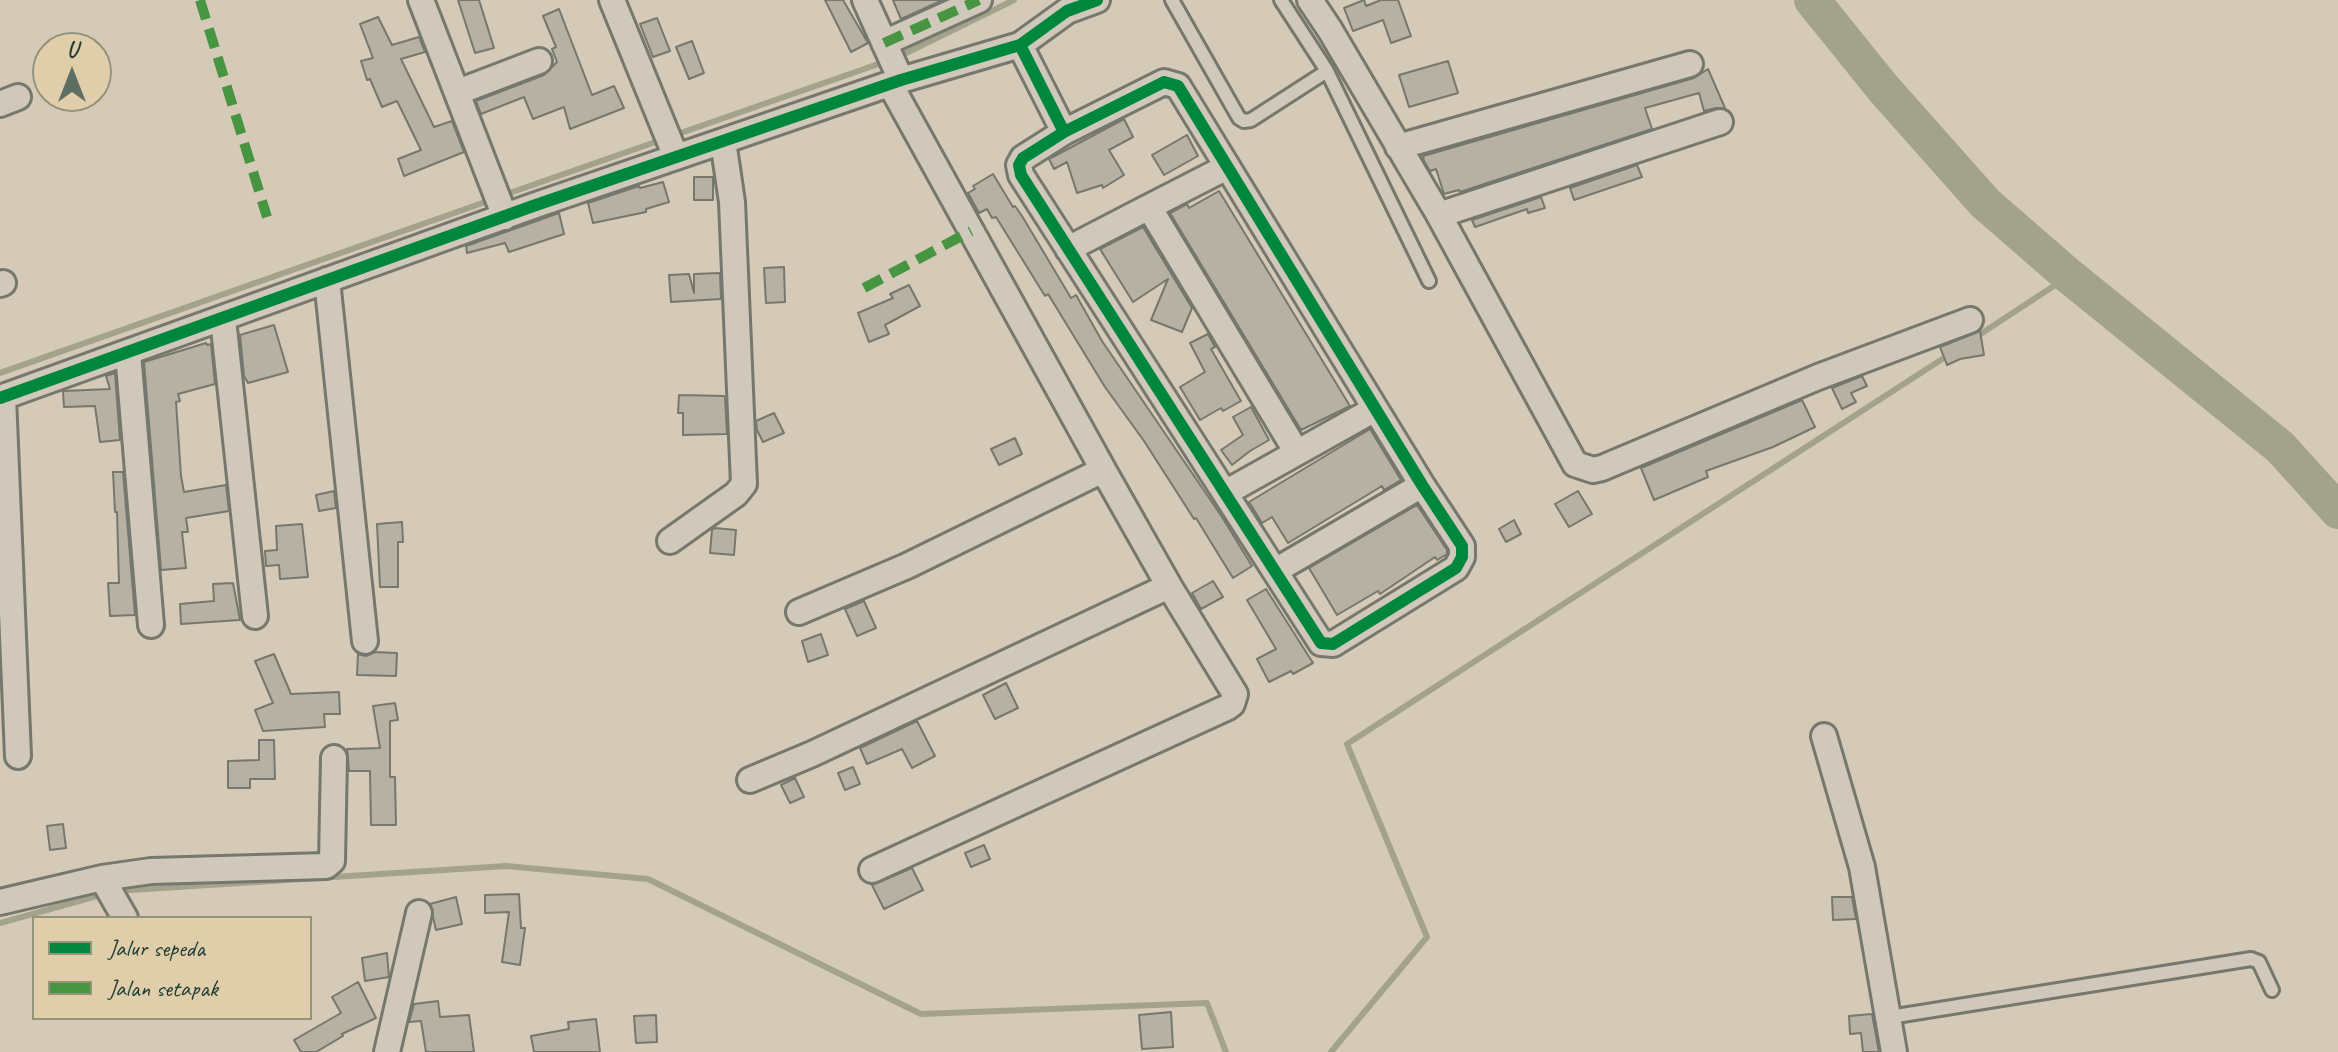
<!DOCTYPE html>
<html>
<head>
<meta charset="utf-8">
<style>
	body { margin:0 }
	#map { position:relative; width:2338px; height:1052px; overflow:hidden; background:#d4cab7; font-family:Caveat,sans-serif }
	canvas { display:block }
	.legend { position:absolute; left:32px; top:916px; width:280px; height:104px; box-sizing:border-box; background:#e0ceab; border:2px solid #93947b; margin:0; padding:10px 14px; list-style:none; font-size:24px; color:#1f3d34 }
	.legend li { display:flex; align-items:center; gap:16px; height:40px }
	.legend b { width:40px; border:2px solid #93947b }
	.north { position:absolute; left:32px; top:32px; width:80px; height:80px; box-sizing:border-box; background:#e0ceab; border:2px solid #93947b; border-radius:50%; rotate:0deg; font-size:22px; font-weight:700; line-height:32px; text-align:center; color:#1f3d34 }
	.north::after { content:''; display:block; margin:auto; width:28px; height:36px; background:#5e6e62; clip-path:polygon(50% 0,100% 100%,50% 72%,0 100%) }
</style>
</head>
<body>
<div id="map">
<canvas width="2338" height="1052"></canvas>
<ul class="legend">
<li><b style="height:10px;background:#00873e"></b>Jalur sepeda</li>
<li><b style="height:10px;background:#479441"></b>Jalan setapak</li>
</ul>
<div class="north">U</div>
</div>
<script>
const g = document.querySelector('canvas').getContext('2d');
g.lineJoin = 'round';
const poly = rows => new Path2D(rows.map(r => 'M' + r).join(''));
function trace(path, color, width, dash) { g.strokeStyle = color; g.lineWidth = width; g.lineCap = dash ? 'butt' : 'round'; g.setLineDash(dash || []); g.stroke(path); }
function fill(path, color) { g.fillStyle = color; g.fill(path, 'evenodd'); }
trace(poly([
	[898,57,1014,0],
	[675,135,887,61],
	[501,196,664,139],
	[1976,337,2069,276],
	[0,373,491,200],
	[115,891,506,866,648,879,921,1014,1207,1003,1226,1052],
	[0,923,104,894],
	[1331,1052,1427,937,1347,744,1950,354]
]), '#a3a28c', 6);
trace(poly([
	[1812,0,1883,88,1985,203,2069,276,2280,447,2338,511]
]), '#a3a28c', 36);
const building = poly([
	[458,0,479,0,494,48,475,53,458,0],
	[825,0,843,0,868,43,851,52,825,0],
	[893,0,943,0,901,19,893,0],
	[1364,0,1366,6,1381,0,1398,0,1411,36,1391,43,1383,20,1353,31,1344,8,1364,0],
	[559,9,592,95,614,86,624,108,570,129,564,107,533,119,524,97,481,114,476,101,544,75,557,62,552,49,556,47,543,16,559,9],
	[378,17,392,45,419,37,425,52,401,59,434,127,452,121,464,152,404,176,398,159,421,150,397,101,382,107,370,79,367,80,361,61,373,58,360,24,378,17],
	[657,18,670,51,653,57,640,24,657,18],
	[692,41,704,73,689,79,676,47,692,41],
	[1448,61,1458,93,1409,107,1399,75,1448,61],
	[1708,69,1725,108,1716,108,1704,111,1699,93,1645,108,1652,129,1460,192,1459,190,1444,194,1436,169,1430,171,1424,161,1423,156,1694,78,1708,69],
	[1124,119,1133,137,1109,150,1124,175,1103,188,1102,185,1077,193,1067,162,1054,169,1049,159,1124,119],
	[1187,135,1198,156,1164,175,1152,155,1187,135],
	[1637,165,1642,177,1574,200,1570,188,1637,165],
	[993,174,1013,207,1015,206,1022,216,1071,298,1076,295,1102,341,1222,517,1252,566,1233,578,1196,518,1194,519,1144,441,1105,387,1048,294,1045,296,996,217,992,218,987,209,979,213,968,193,975,189,973,186,993,174],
	[694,177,713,177,713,200,694,200,694,177],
	[663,182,669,202,646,209,646,212,593,223,588,203,639,186,640,188,663,182],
	[1219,191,1350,406,1301,430,1170,213,1187,204,1189,208,1219,191],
	[1541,197,1545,208,1528,213,1527,209,1475,227,1472,220,1541,197],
	[559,213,564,234,509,252,505,243,467,253,466,246,559,213],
	[1143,227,1192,308,1182,332,1151,320,1168,279,1133,302,1100,249,1143,227],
	[784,267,785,302,766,303,764,268,784,267],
	[720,273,721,299,671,302,669,275,689,274,694,293,694,274,720,273],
	[909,285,920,306,885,325,889,334,869,342,858,313,893,298,890,294,909,285],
	[274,325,288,372,248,383,244,376,240,335,274,325],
	[1980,331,1984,355,1960,359,1947,365,1940,347,1980,331],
	[1208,334,1215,347,1211,349,1241,401,1223,411,1221,408,1200,420,1180,387,1205,372,1190,343,1208,334],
	[206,343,207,345,211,344,215,384,178,394,180,401,176,402,181,476,184,492,226,485,229,511,186,518,188,532,182,532,186,568,161,570,144,362,206,343],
	[115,373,120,440,100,442,95,406,64,407,63,391,110,389,106,376,115,373],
	[1862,376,1867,386,1851,393,1856,402,1842,409,1832,388,1862,376],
	[679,395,725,396,727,434,683,435,683,413,678,413,679,395],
	[1802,400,1815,427,1773,447,1706,471,1708,477,1654,500,1641,468,1802,400],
	[1251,407,1269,440,1250,451,1232,465,1221,450,1243,435,1233,417,1251,407],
	[774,413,784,433,763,442,757,430,756,421,774,413],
	[1370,429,1401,480,1384,490,1382,486,1288,543,1272,517,1262,523,1249,502,1370,429],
	[1015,438,1022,454,999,465,991,449,1015,438],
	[113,472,123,472,135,615,110,616,108,583,119,583,117,512,115,512,113,472],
	[334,491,336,508,319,511,316,495,334,491],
	[1578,491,1592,514,1569,527,1555,504,1578,491],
	[1417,505,1447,550,1447,554,1437,560,1435,557,1380,594,1378,591,1337,615,1309,568,1417,505],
	[1514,520,1521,534,1506,542,1499,529,1514,520],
	[402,522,403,542,398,542,398,587,380,587,377,524,402,522],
	[302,524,308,577,280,579,279,565,266,566,265,551,277,550,276,526,302,524],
	[715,528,736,530,734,555,710,553,712,530,715,528],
	[1213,581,1223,597,1201,609,1192,593,1213,581],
	[233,583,240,620,181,624,180,604,214,601,213,584,233,583],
	[1266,589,1313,663,1293,674,1291,671,1269,682,1257,659,1276,649,1247,600,1266,589],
	[864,601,876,628,857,636,845,609,864,601],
	[821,634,828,655,808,662,802,641,821,634],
	[375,652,397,653,396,676,357,675,358,654,366,656,375,652],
	[274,654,291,694,339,692,340,714,324,714,325,727,263,731,255,710,273,703,255,661,274,654],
	[1006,683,1018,708,995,719,983,695,1006,683],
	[395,703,398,720,390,721,390,777,395,777,396,825,371,825,370,771,349,771,347,749,380,748,373,706,395,703],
	[917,721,935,756,912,768,902,749,867,764,860,748,917,721],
	[259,740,274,740,275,779,250,779,250,788,228,788,228,761,259,760,259,740],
	[853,767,860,784,845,790,838,773,853,767],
	[795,778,804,797,790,803,781,785,795,778],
	[63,824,66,848,50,850,47,826,63,824],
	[984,845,990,859,971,867,965,853,984,845],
	[912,868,923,890,884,909,872,885,912,868],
	[519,894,521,928,525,928,520,965,502,962,509,912,485,913,485,895,519,894],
	[456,897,462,924,436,930,430,904,456,897],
	[1832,897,1852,897,1856,919,1833,920,1832,897],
	[387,953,389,977,365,981,362,958,387,953],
	[358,982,376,1018,342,1034,343,1036,316,1052,301,1052,294,1040,341,1013,332,997,358,982],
	[438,1001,440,1017,469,1015,474,1052,426,1052,421,1021,409,1022,414,1004,438,1001],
	[1171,1012,1173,1047,1142,1049,1139,1015,1171,1012],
	[1872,1014,1879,1052,1863,1052,1861,1033,1850,1034,1849,1016,1872,1014],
	[656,1015,657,1042,636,1043,634,1016,656,1015],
	[596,1019,600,1052,534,1052,531,1036,569,1029,568,1022,596,1019]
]);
fill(building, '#b6b1a3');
trace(building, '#76776d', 2);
const service = poly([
	[1172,0,1239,118,1244,121,1251,120,1327,71],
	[1281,0,1327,71,1429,281],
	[1890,1017,2251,959,2259,962,2272,990]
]);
const minor = poly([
	[421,0,505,217],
	[612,0,676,157],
	[865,0,901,80],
	[1310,0,1330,30,1439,215,1575,464,1593,470,1602,468,1818,377,1970,320],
	[884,43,979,0],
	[1020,45,1064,132,1023,158,1019,165,1021,175,1321,643,1333,644,1456,568,1462,557,1462,546,1422,485,1178,86,1164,82,1064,132],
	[458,92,539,61],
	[0,104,18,97],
	[1398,147,1690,64],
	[1149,207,1227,167],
	[1439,215,1720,122],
	[1068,249,1149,207,1296,451],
	[327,280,365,641],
	[0,284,3,283],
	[223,319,255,616],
	[128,353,151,625],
	[3,397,18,756],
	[0,398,533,206,901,80,1020,45,1067,11,1097,0],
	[1225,493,1375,409],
	[670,541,736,494,744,484,732,202,723,141],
	[1275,571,1422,485],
	[799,612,907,566,1103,470],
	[1824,736,1862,867,1894,1052],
	[750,780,812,754,1169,586],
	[872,870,1228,707,1232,704,1235,694,1169,586,1105,473,890,84],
	[102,878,125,918],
	[0,902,102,878,151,871,326,866,332,861,334,758],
	[387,1052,419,913]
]);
trace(service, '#76776d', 18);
trace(minor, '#76776d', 30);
trace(service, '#d0c8bb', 12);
trace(minor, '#d0c8bb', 24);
trace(poly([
	[200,0,267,217],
	[884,43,979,0],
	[864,288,971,231]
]), '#479441', 10, [20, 10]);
trace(poly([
	[1020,45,1064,132,1023,158,1019,165,1021,175,1321,643,1333,644,1456,568,1462,557,1462,546,1422,485,1178,86,1164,82,1064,132],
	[0,398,533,206,901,80,1020,45,1067,11,1097,0]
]), '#00873e', 12);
</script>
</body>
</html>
